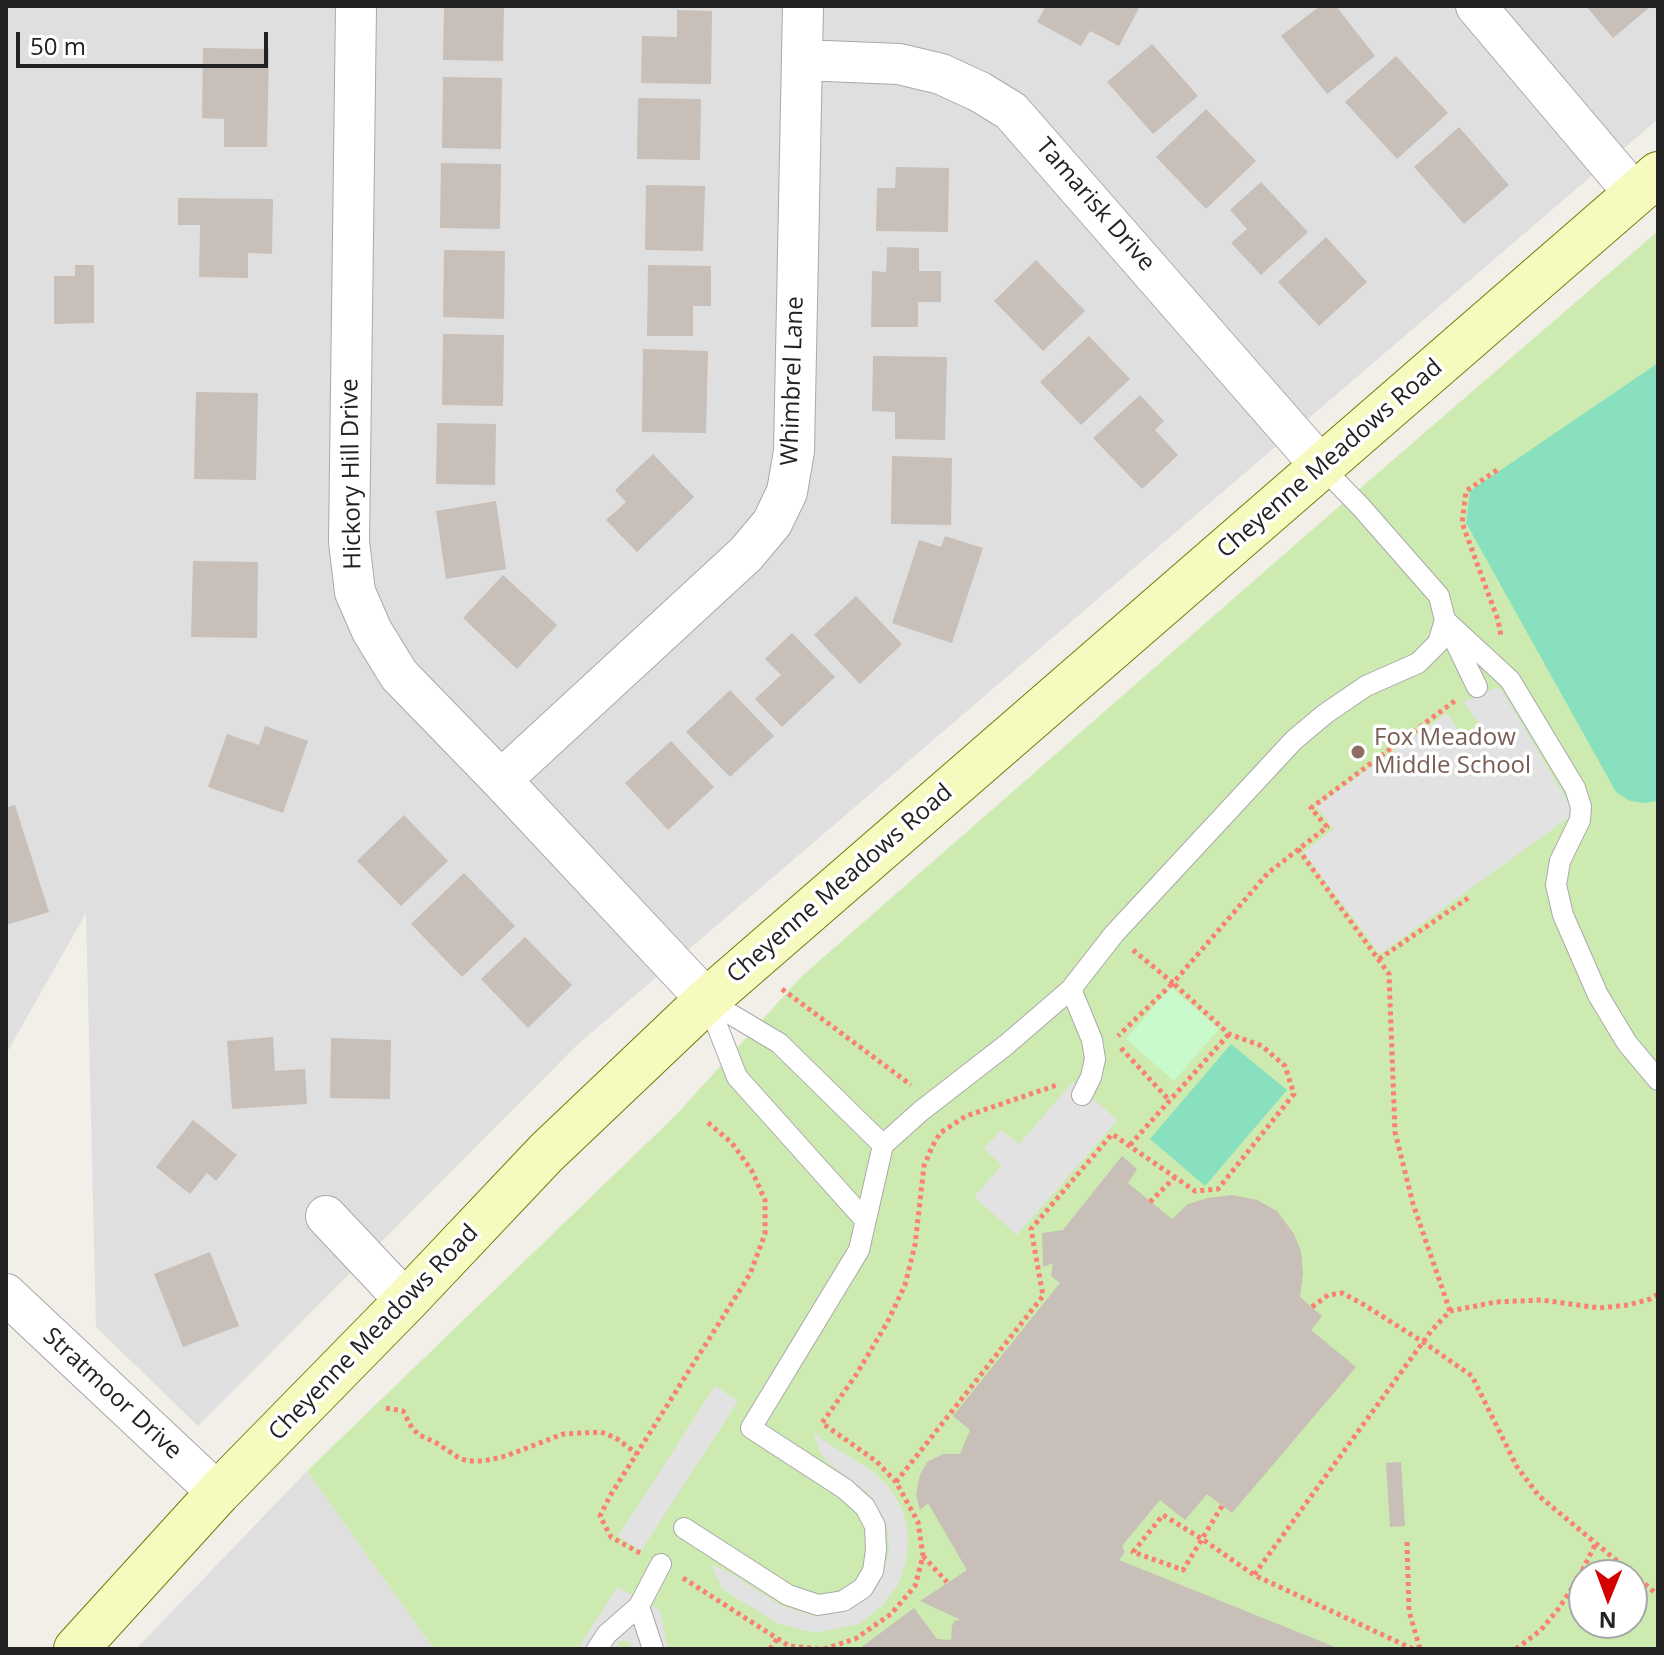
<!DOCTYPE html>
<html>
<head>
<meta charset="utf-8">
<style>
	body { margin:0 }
	#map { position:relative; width:1664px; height:1655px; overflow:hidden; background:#f2efe9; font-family:"Open Sans",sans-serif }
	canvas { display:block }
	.frame { position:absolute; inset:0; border:8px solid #222; pointer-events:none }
	.north { position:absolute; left:1568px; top:1559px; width:80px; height:80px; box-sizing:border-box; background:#fff; border:2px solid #a7a7a7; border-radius:50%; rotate:181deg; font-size:22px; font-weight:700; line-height:32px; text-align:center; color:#222 }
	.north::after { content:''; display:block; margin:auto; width:28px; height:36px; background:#d40000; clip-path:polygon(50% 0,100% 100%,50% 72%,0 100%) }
	.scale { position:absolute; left:16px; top:32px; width:252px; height:36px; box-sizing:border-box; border:4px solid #222; border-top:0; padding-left:10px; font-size:24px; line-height:28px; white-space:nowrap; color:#222; -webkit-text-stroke:6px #fff; paint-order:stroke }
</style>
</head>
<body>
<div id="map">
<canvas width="1664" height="1655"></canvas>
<div class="frame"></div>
<div class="north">N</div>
<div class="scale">50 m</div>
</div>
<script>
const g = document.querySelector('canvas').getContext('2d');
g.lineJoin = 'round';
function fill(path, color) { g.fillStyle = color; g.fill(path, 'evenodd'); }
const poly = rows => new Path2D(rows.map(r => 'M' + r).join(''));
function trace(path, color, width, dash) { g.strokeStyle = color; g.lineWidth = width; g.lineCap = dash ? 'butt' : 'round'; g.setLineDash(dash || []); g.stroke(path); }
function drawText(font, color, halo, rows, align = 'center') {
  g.font = font + ' "Open Sans",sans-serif'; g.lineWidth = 7; g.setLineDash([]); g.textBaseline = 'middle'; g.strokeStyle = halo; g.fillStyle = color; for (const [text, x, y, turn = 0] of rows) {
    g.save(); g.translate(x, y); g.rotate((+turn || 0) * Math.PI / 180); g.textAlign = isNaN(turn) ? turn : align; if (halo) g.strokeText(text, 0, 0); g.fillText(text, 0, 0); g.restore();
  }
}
fill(poly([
	[6,6,1658,6,1658,119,577,1045,198,1426,96,1327,86,913,6,1054],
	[307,1471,434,1649,136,1649]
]), '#e0dfdf');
fill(poly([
	[1658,231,1658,1649,434,1649,307,1471,676,1115,802,976,1313,529],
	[1584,1575,1632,1575,1632,1623,1584,1623]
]), '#cdebb0');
fill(poly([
	[1171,987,1219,1029,1174,1081,1126,1039]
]), '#c8facc');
fill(poly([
	[1658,363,1658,801,1644,803,1630,801,1616,792,1466,523,1470,491],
	[1231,1044,1287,1090,1205,1186,1150,1139]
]), '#88e0be');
fill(poly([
	[1495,688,1501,689,1569,804,1571,811,1568,818,1380,954,1303,852,1334,829,1316,806,1447,713,1464,739,1481,726,1463,702],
	[1073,1082,1118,1120,1017,1235,974,1197,1002,1165,984,1149,1001,1130,1019,1144],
	[715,1386,738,1401,641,1551,618,1536],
	[813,1430,823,1440,872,1471,885,1483,894,1494,902,1509,906,1523,908,1538,906,1561,902,1574,898,1585,882,1606,859,1624,820,1632,805,1631,777,1623,722,1589,711,1564,732,1574,780,1605,810,1615,838,1613,858,1604,870,1594,879,1581,885,1567,889,1553,888,1533,884,1518,868,1493,826,1461,820,1452],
	[617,1587,660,1610,668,1649,632,1649,630,1643,624,1640,621,1641,614,1649,578,1649]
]), '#e2e2e2');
fill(poly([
	[444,6,504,6,503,61,443,60],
	[1046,6,1140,6,1119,46,1090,31,1081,46,1037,22],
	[1320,6,1336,6,1375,56,1327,94,1281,36],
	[1586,6,1651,6,1613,38],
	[677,10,712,11,711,84,641,83,642,36,677,37],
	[1152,44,1198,96,1153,134,1107,82],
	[203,48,269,49,267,147,224,147,224,119,202,118],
	[1396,56,1448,113,1397,159,1345,102],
	[443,77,502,78,501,149,442,148],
	[638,98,701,99,700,160,637,159],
	[1206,109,1256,161,1206,209,1156,157],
	[1459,127,1509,185,1464,224,1414,167],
	[441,163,501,164,500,229,440,228],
	[896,167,949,168,948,232,876,231,877,188,895,188],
	[1261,182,1308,232,1261,275,1231,243,1247,229,1230,210],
	[646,185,705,186,703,251,645,250],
	[178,198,273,199,272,254,248,253,248,278,199,277,200,225,178,225],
	[1326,237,1367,282,1319,326,1278,282],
	[887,247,919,248,919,271,941,271,941,302,918,302,918,327,871,327,872,271,886,272],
	[444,250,505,251,504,319,443,317],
	[1036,260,1085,311,1043,351,994,301],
	[75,265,94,265,94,323,54,324,54,276,75,276],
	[648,265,711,266,711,306,693,306,693,336,647,336],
	[443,334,504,335,503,406,442,405],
	[1089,336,1130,379,1081,425,1040,382],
	[643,349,708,351,706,433,642,432],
	[873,356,947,357,945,440,895,439,895,412,872,411],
	[196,392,258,393,256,480,194,479],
	[1140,395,1164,421,1155,430,1178,455,1142,489,1093,438],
	[437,423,496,424,495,485,436,484],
	[653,454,694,497,637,552,606,520,626,502,615,490],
	[892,456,952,458,951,525,891,524],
	[496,501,506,569,446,579,436,511],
	[945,536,983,548,952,643,892,623,919,540,941,547],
	[193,561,258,562,257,638,191,637],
	[503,575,557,625,517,669,463,618],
	[856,596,902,644,860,684,814,635],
	[792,633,835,677,782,727,755,699,781,675,765,659],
	[730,690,774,736,730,777,686,732],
	[265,726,308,741,283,813,208,787,227,734,259,745],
	[671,741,714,787,668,830,625,783],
	[15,805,49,912,6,925,6,808],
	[404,815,448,861,401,906,357,861],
	[464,873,515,926,462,977,411,924],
	[525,937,572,985,528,1028,481,979],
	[273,1037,275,1071,305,1069,307,1104,232,1109,227,1041],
	[331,1038,391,1040,390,1099,330,1098],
	[193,1120,237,1155,216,1181,207,1173,190,1194,156,1167],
	[1122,1156,1137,1169,1128,1183,1172,1219,1188,1204,1208,1198,1232,1195,1257,1200,1277,1211,1294,1234,1301,1251,1303,1273,1300,1297,1322,1316,1311,1330,1356,1367,1232,1513,1207,1494,1185,1520,1160,1500,1122,1546,1125,1552,1119,1560,1340,1649,859,1649,914,1608,937,1639,951,1640,952,1626,955,1620,958,1621,959,1619,920,1601,967,1570,928,1503,920,1510,916,1494,920,1475,927,1462,943,1454,960,1454,970,1430,953,1416,1060,1283,1051,1276,1053,1263,1043,1267,1042,1233,1063,1230],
	[210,1252,239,1326,183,1347,154,1274],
	[1401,1462,1405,1526,1390,1527,1386,1463]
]), '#c7bfb8');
const lane = poly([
	[1445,620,1510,680,1575,788,1581,807,1580,820,1560,861,1556,885,1563,915,1598,995,1627,1043,1658,1080],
	[1449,629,1477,687],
	[1071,989,1092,1040,1095,1059,1091,1077,1082,1095],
	[707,1000,737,1077,865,1220],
	[707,1000,779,1043,883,1145],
	[684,1528,788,1595,818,1605,843,1601,863,1588,873,1571,876,1550,875,1526,865,1507,845,1489,751,1428,859,1250,883,1145,921,1111,1006,1045,1071,989,1114,934,1294,740,1325,714,1366,686,1418,663,1438,643,1445,620,1439,596,1361,507,1321,466],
	[639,1606,653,1649],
	[597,1649,607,1634,639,1606,661,1564]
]);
const street = poly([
	[356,6,349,542,355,592,372,631,399,675,501,780,707,1000],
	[1476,6,1635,194],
	[802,60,899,64,941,74,980,92,1011,111,1321,466],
	[501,780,746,554,772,523,787,492,794,451,803,6],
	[326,1216,406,1301],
	[6,1294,218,1493]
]);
const secondary = poly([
	[76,1649,218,1493,406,1301,546,1153,707,1000,1658,174]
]);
trace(lane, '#a9a9a9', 22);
trace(street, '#a9a9a9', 42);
trace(secondary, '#707d05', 46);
trace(poly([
	[1497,470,1466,491,1462,523,1498,620,1501,636],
	[1298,849,1389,974,1395,1132,1413,1204,1450,1311],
	[1133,950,1173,983,1268,873,1327,827,1311,808,1456,700],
	[1379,959,1468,898],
	[782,989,911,1085],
	[1121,1048,1169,1100],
	[1130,1145,1229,1034],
	[1150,1202,1175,1177],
	[1312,1307,1328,1295,1342,1293,1361,1303,1423,1342,1472,1376,1517,1467,1539,1496,1658,1595],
	[386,1408,403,1411,412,1428,419,1435,435,1442,459,1458,468,1461,483,1461,506,1456,563,1434,601,1432,616,1438,637,1454],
	[896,1482,1043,1296,1031,1229,1112,1134,1195,1191,1218,1189,1294,1094,1285,1066,1262,1046,1229,1034,1173,983,1118,1036],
	[1222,1506,1202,1539,1183,1570,1133,1552,1163,1515,1202,1539,1254,1575],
	[1407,1542,1409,1611,1420,1649],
	[640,1553,611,1537,600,1516,610,1496,750,1274,765,1234,765,1200,752,1171,732,1143,706,1121],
	[923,1556,947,1582],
	[683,1578,789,1646,818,1649],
	[770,1649,777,1639],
	[824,1649,855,1639,891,1614,915,1586,923,1556,918,1522,896,1482,876,1461,822,1423,856,1375,887,1323,905,1285,915,1245,924,1166,932,1147,940,1133,966,1116,1057,1085],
	[1413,1649,1254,1575,1431,1331,1450,1311,1496,1302,1542,1300,1599,1308,1628,1305,1650,1299,1658,1294],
	[1516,1649,1541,1630,1559,1608,1578,1579,1596,1543]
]), '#fa8072', 5, [4, 4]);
trace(lane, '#fff', 20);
trace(street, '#fff', 40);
trace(secondary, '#f7fabf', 44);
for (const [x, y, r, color] of [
	[1358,752,8,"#8d6e63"]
]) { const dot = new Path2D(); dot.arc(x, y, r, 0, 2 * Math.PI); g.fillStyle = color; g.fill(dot); trace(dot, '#fff', 3); }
drawText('24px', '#222', '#fff', [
	["Tamarisk Drive",1095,205,49],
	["Whimbrel Lane",793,381,-88],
	["Cheyenne Meadows Road",1330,459,-41],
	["Hickory Hill Drive",352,474,-91],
	["Cheyenne Meadows Road",840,884,-41],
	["Cheyenne Meadows Road",374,1333,-46],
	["Stratmoor Drive",112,1394,43]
]);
drawText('24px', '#785e54', '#fff', [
	["Fox Meadow",1374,738],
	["Middle School",1374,766]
], 'left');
</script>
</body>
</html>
